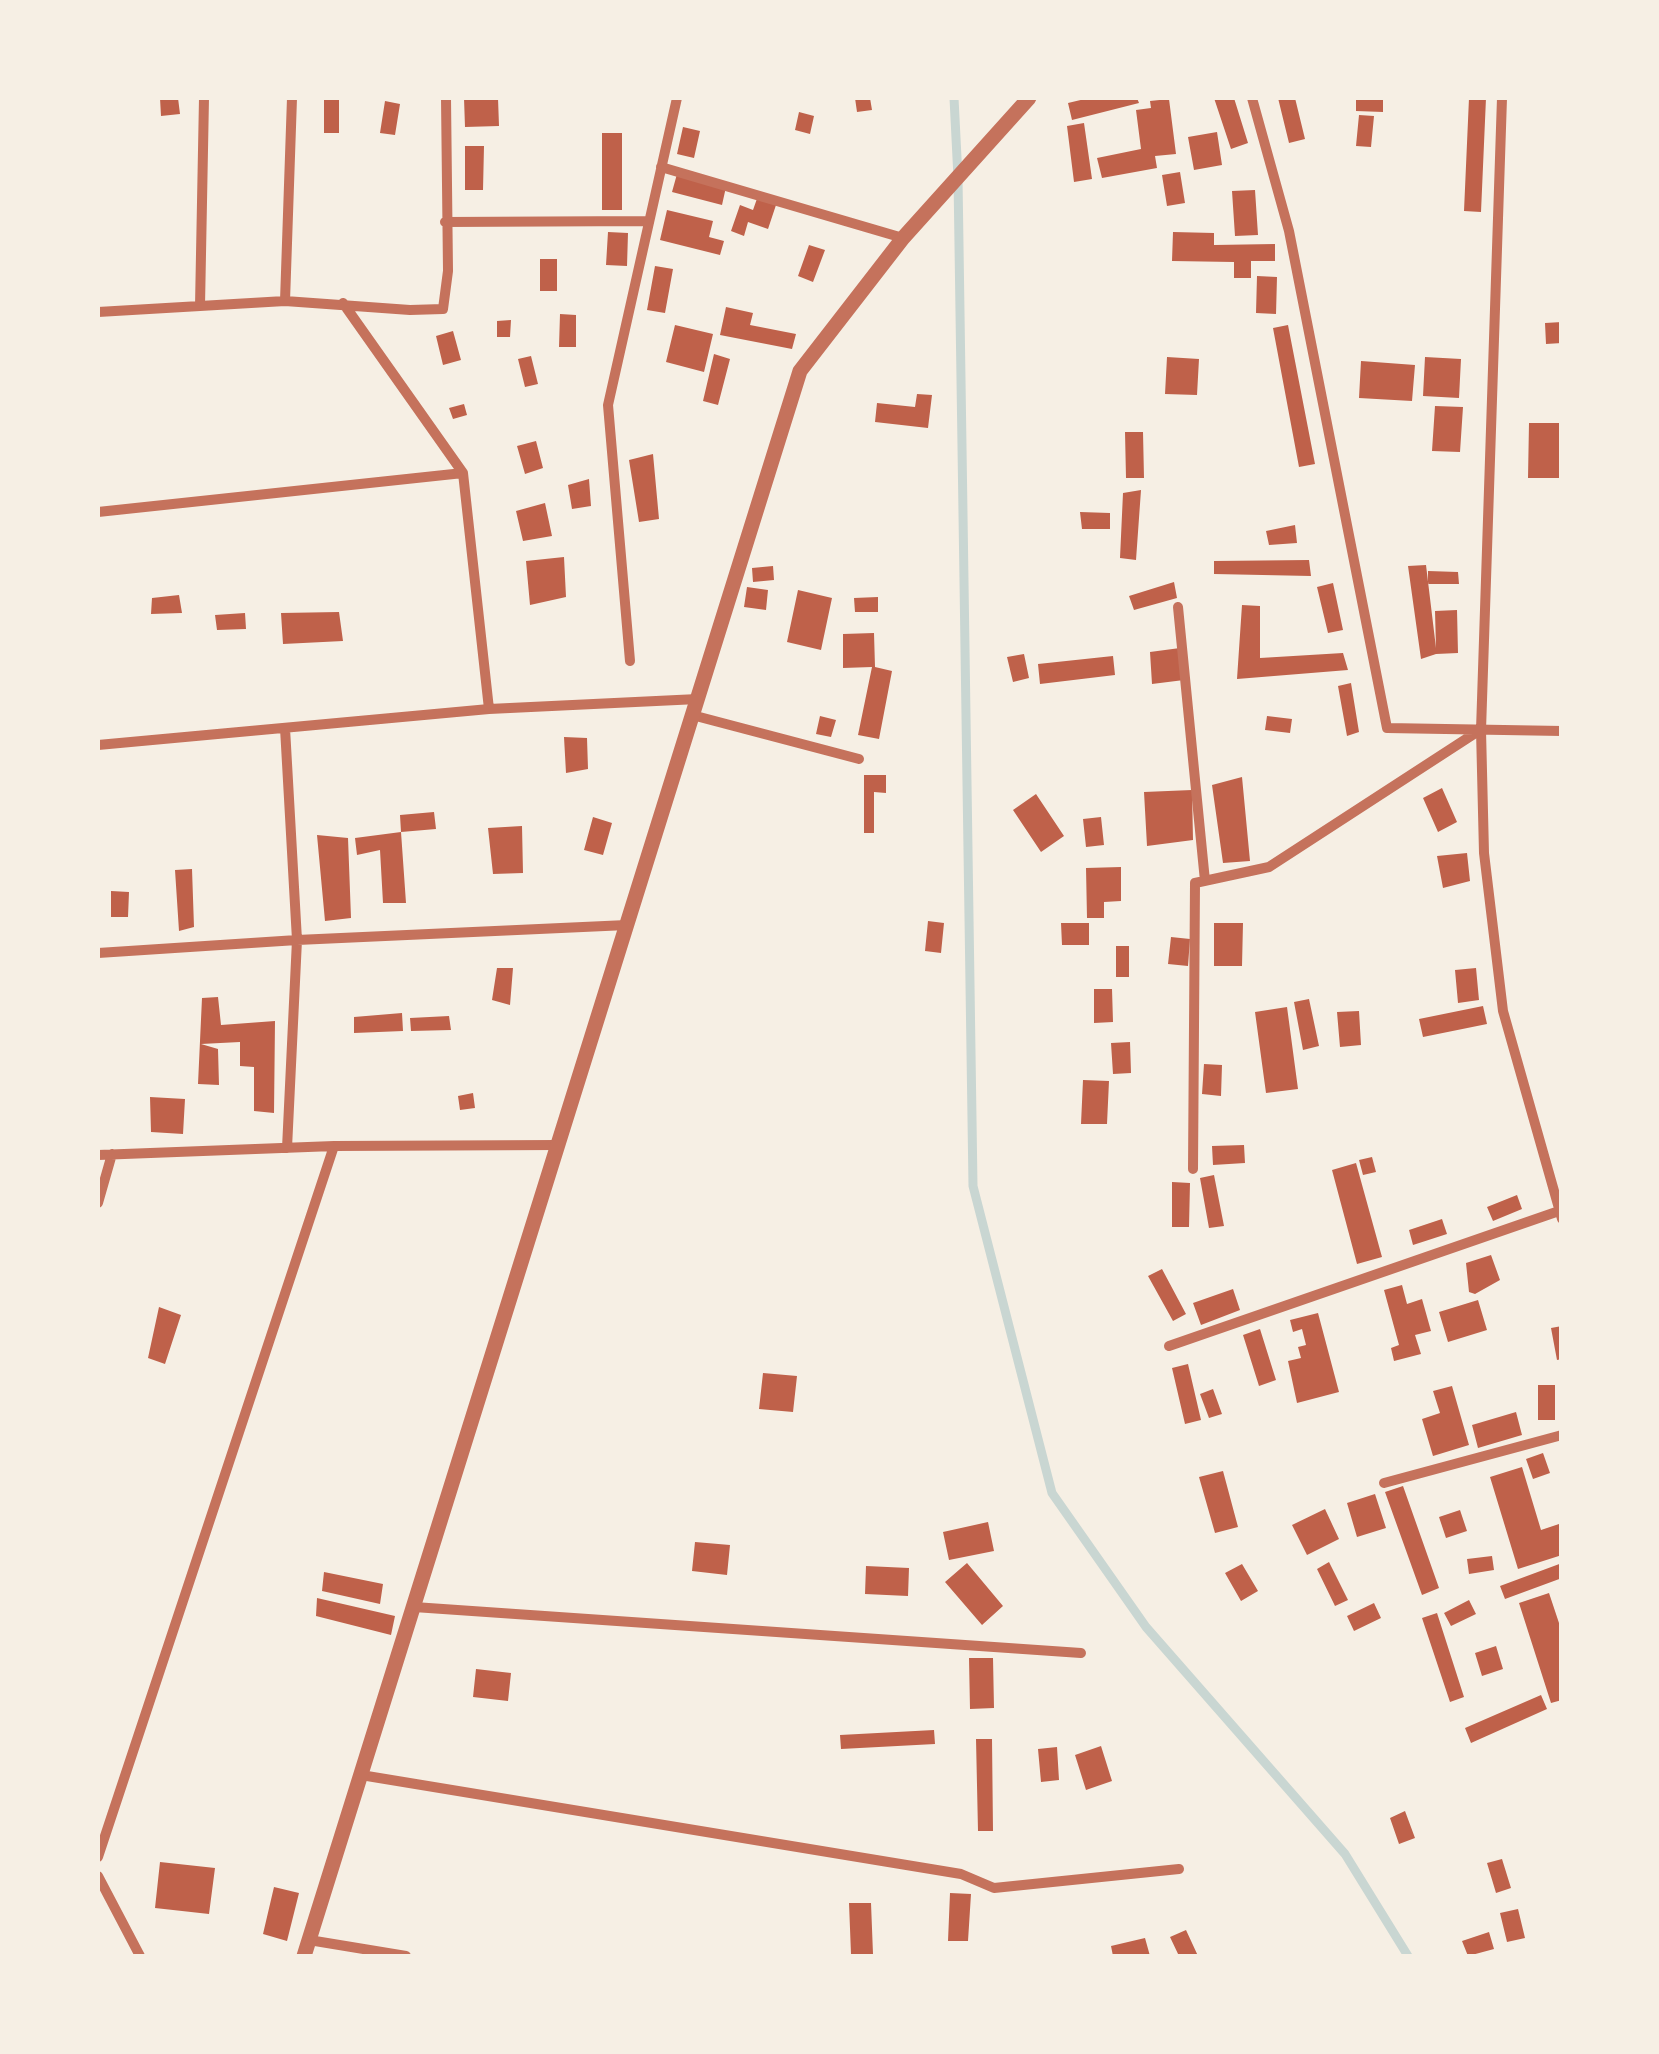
<!DOCTYPE html>
<html>
<head>
<meta charset="utf-8">
<style>
	body { margin:0 }
	#map { position:relative; width:1659px; height:2054px; overflow:hidden; background:#f6efe4; font-family:"Fira Sans Condensed",sans-serif }
	canvas { display:block }
	.frame { position:absolute; inset:0; border:100px solid #f6efe4; pointer-events:none }
</style>
</head>
<body>
<div id="map">
<canvas width="1659" height="2054"></canvas>
<div class="frame"></div>
</div>
<script>
const g = document.querySelector('canvas').getContext('2d');
g.lineJoin = 'round';
const poly = rows => new Path2D(rows.map(r => 'M' + r).join(''));
function trace(path, color, width, dash) { g.strokeStyle = color; g.lineWidth = width; g.lineCap = dash ? 'butt' : 'round'; g.setLineDash(dash || []); g.stroke(path); }
function fill(path, color) { g.fillStyle = color; g.fill(path, 'evenodd'); }
trace(poly([
	[954,98,958,178,973,1186,1052,1493,1146,1627,1345,1854,1408,1956]
]), '#c9d6d2', 9);
fill(poly([
	[160,98,178,98,180,114,161,116],
	[324,98,339,98,339,133,324,133],
	[464,98,498,98,499,126,465,127],
	[855,98,870,98,872,110,857,112],
	[1089,98,1137,98,1139,103,1072,120,1068,103],
	[1214,98,1234,98,1248,143,1231,149],
	[1278,98,1295,98,1305,139,1289,143],
	[1356,98,1383,98,1383,112,1356,111],
	[1469,98,1486,98,1481,212,1464,211],
	[1169,99,1176,154,1155,156,1157,168,1102,178,1097,158,1141,149,1136,110,1151,108,1150,101],
	[385,101,400,104,395,135,380,133],
	[799,112,814,116,810,134,795,130],
	[1359,115,1374,116,1371,147,1356,146],
	[1084,123,1092,179,1074,182,1067,126],
	[683,127,700,131,694,158,677,154],
	[1217,132,1222,165,1194,170,1188,137],
	[602,133,622,133,622,210,602,210],
	[465,146,484,146,483,190,465,190],
	[1180,172,1185,203,1167,206,1162,175],
	[677,174,726,187,722,205,672,192],
	[1255,190,1258,235,1235,236,1232,191],
	[759,193,778,199,768,229,748,222,744,236,731,231,740,205,753,210],
	[667,210,713,221,709,237,724,241,720,255,660,240],
	[608,232,628,233,627,266,606,265],
	[1173,232,1214,233,1214,245,1275,244,1275,261,1251,261,1251,278,1234,278,1234,262,1172,261],
	[809,245,825,250,813,282,798,276],
	[540,259,557,259,557,291,540,291],
	[655,266,673,269,665,313,647,310],
	[1257,276,1277,277,1276,314,1256,313],
	[726,307,753,313,750,325,796,334,792,349,720,335],
	[560,314,576,315,576,347,559,347],
	[511,320,510,337,497,337,497,321],
	[1562,322,1562,343,1546,344,1545,323],
	[675,325,713,334,704,372,666,362],
	[1288,325,1315,464,1299,467,1273,328],
	[453,331,461,360,443,365,436,336],
	[714,354,730,359,718,405,703,401],
	[531,356,538,384,525,387,518,359],
	[1167,357,1199,359,1197,395,1165,394],
	[1425,357,1461,359,1459,398,1423,396],
	[1361,361,1415,365,1412,401,1359,398],
	[917,394,932,395,928,428,875,422,877,403,915,407],
	[464,404,467,415,453,419,449,408],
	[1435,406,1463,407,1460,452,1432,451],
	[1529,423,1562,423,1562,478,1528,478],
	[1125,432,1143,432,1144,478,1126,478],
	[536,441,543,468,525,474,517,446],
	[653,454,659,519,639,522,629,460],
	[589,479,591,506,572,509,568,485],
	[1141,490,1136,560,1120,558,1123,493],
	[545,503,552,536,523,541,516,511],
	[1080,512,1110,513,1110,529,1082,529],
	[1295,525,1297,543,1269,545,1266,531],
	[564,557,566,597,530,605,526,561],
	[1309,560,1311,576,1214,574,1214,561],
	[1426,565,1436,648,1435,611,1457,610,1458,653,1436,654,1421,659,1408,566],
	[773,566,774,580,753,582,752,568],
	[1428,571,1458,572,1459,584,1428,584],
	[1174,582,1177,598,1134,610,1129,596],
	[1333,583,1343,630,1328,633,1317,587],
	[747,587,768,590,766,610,744,607],
	[798,590,832,598,821,650,787,642],
	[179,595,182,613,151,614,152,598],
	[878,597,878,612,855,612,854,598],
	[1242,605,1260,606,1260,658,1343,653,1348,670,1237,679],
	[339,612,343,641,283,644,281,613],
	[245,613,246,629,217,630,215,615],
	[874,633,875,667,892,671,879,739,858,735,872,667,843,668,843,634],
	[1180,648,1184,680,1152,684,1150,652],
	[1024,654,1029,678,1013,682,1007,657],
	[1113,656,1115,675,1040,684,1038,664],
	[1351,683,1359,732,1347,736,1338,686],
	[820,716,836,720,831,737,816,734],
	[1267,716,1292,719,1290,733,1265,730],
	[564,737,587,738,588,769,566,773],
	[864,775,886,775,886,793,874,792,874,833,864,833],
	[1242,777,1250,861,1223,863,1212,785],
	[1442,788,1457,822,1438,832,1423,798],
	[1192,790,1193,840,1147,846,1144,792],
	[1036,794,1064,836,1041,852,1013,810],
	[434,812,436,829,401,832,400,815],
	[593,817,612,823,603,855,584,850],
	[1101,817,1104,845,1086,847,1083,819],
	[522,826,523,873,493,874,488,828],
	[401,832,406,903,383,903,380,850,357,855,355,838],
	[317,835,348,838,351,918,325,921],
	[1467,853,1470,881,1443,888,1437,856],
	[1121,867,1121,901,1104,902,1104,918,1087,918,1086,868],
	[192,869,194,927,179,931,175,870],
	[111,891,129,892,128,917,111,917],
	[928,921,944,923,941,953,925,951],
	[1061,923,1089,923,1089,945,1062,945],
	[1214,923,1243,923,1242,966,1214,966],
	[1171,937,1190,939,1188,966,1168,964],
	[1116,946,1129,946,1129,977,1116,977],
	[497,968,513,968,510,1005,492,1000],
	[1476,968,1479,1000,1458,1003,1455,970],
	[1094,989,1112,989,1113,1022,1094,1023],
	[218,997,221,1025,275,1021,274,1113,254,1111,254,1067,240,1066,240,1042,201,1044,218,1049,219,1085,198,1084,202,998],
	[1309,999,1319,1046,1303,1050,1294,1002],
	[1483,1006,1487,1024,1423,1037,1419,1019],
	[1287,1007,1298,1089,1266,1093,1255,1012],
	[1359,1011,1361,1045,1340,1047,1337,1012],
	[402,1013,403,1031,354,1033,354,1017],
	[449,1016,451,1030,411,1031,410,1018],
	[1130,1042,1131,1073,1113,1074,1111,1043],
	[1204,1064,1222,1065,1221,1096,1202,1094],
	[1083,1080,1109,1081,1107,1124,1081,1124],
	[473,1093,475,1108,460,1110,458,1096],
	[150,1097,185,1099,183,1134,151,1132],
	[1244,1145,1245,1163,1213,1165,1212,1146],
	[1372,1157,1376,1172,1363,1175,1359,1160],
	[1356,1163,1382,1257,1357,1264,1332,1170],
	[1214,1175,1224,1226,1209,1228,1200,1178],
	[1172,1182,1190,1183,1189,1227,1172,1227],
	[1517,1195,1522,1209,1493,1221,1487,1207],
	[1442,1219,1447,1234,1413,1245,1409,1230],
	[1491,1255,1500,1280,1475,1294,1469,1292,1466,1263],
	[1162,1269,1186,1314,1173,1321,1148,1276],
	[1402,1285,1407,1304,1422,1299,1431,1331,1415,1335,1421,1354,1394,1361,1391,1348,1399,1345,1384,1290],
	[1233,1289,1240,1310,1201,1325,1193,1303],
	[1478,1300,1487,1330,1448,1342,1439,1312],
	[159,1307,181,1315,165,1364,148,1358],
	[1318,1313,1339,1392,1297,1403,1288,1361,1301,1358,1298,1347,1306,1345,1302,1329,1293,1332,1290,1320],
	[1562,1326,1562,1359,1557,1360,1551,1328],
	[1260,1329,1276,1380,1259,1386,1243,1335],
	[1188,1364,1201,1420,1185,1424,1172,1368],
	[763,1373,797,1376,793,1412,759,1409],
	[1538,1385,1555,1385,1555,1420,1538,1420],
	[1452,1386,1469,1445,1433,1456,1422,1419,1440,1413,1433,1391],
	[1213,1389,1222,1414,1209,1418,1200,1394],
	[1516,1412,1522,1435,1478,1448,1472,1425],
	[1543,1453,1550,1473,1533,1479,1526,1459],
	[1522,1467,1541,1530,1562,1523,1562,1555,1518,1569,1490,1477],
	[1223,1471,1238,1527,1215,1533,1199,1477],
	[1403,1486,1439,1588,1422,1595,1385,1492],
	[1375,1494,1386,1528,1357,1537,1347,1503],
	[1325,1509,1339,1539,1307,1555,1292,1525],
	[1460,1510,1467,1531,1446,1538,1439,1517],
	[988,1522,994,1551,949,1560,943,1532],
	[695,1542,730,1545,727,1575,692,1571],
	[1492,1556,1494,1570,1469,1574,1467,1559],
	[1329,1562,1348,1600,1335,1606,1317,1569],
	[967,1563,1003,1606,982,1625,945,1582],
	[1562,1563,1562,1578,1505,1599,1500,1586],
	[1242,1564,1258,1591,1241,1601,1225,1573],
	[866,1566,909,1568,908,1596,865,1594],
	[324,1572,383,1584,380,1604,322,1591],
	[1549,1593,1562,1632,1562,1700,1551,1703,1519,1603],
	[317,1598,395,1616,391,1635,316,1616],
	[1469,1600,1476,1614,1451,1626,1444,1613],
	[1374,1603,1381,1618,1354,1631,1347,1616],
	[1437,1613,1464,1697,1450,1702,1422,1618],
	[1496,1646,1503,1669,1482,1676,1475,1653],
	[969,1658,993,1658,994,1708,970,1709],
	[476,1669,511,1673,508,1701,473,1697],
	[1541,1695,1547,1709,1471,1743,1465,1728],
	[934,1730,935,1744,841,1749,840,1735],
	[976,1739,992,1739,993,1831,978,1831],
	[1101,1746,1112,1781,1086,1790,1075,1755],
	[1057,1747,1059,1780,1041,1782,1038,1749],
	[1405,1811,1415,1838,1399,1844,1390,1818],
	[1502,1859,1511,1888,1496,1893,1487,1863],
	[160,1862,215,1868,209,1914,155,1908],
	[274,1887,299,1893,287,1941,263,1934],
	[950,1893,971,1894,968,1941,948,1941],
	[849,1903,871,1903,873,1954,851,1954],
	[1518,1909,1525,1938,1507,1942,1500,1913],
	[1186,1930,1198,1956,1179,1956,1170,1937],
	[1489,1932,1494,1949,1468,1956,1462,1941],
	[1145,1938,1150,1956,1113,1956,1111,1946]
]), '#bf614a');
trace(poly([
	[1252,98,1289,231,1387,728,1562,731],
	[1502,98,1481,730,1484,853,1503,1011,1562,1219],
	[661,167,903,238],
	[445,222,649,221],
	[285,301,292,98],
	[343,303,463,473,489,709],
	[200,306,204,98],
	[98,312,285,301,410,310,443,309,448,271,446,98],
	[98,512,463,473],
	[1178,607,1205,881],
	[630,661,608,405,677,98],
	[692,715,859,759],
	[285,728,297,940,287,1148],
	[98,745,489,709,698,699],
	[98,953,297,940,627,925],
	[98,1155,334,1146,558,1145],
	[1193,1169,1195,883,1269,867,1480,730],
	[98,1203,112,1154],
	[1169,1346,1559,1211],
	[1384,1483,1562,1435],
	[414,1607,1081,1653],
	[361,1775,961,1874,994,1888,1179,1869],
	[98,1857,334,1146],
	[98,1876,140,1956],
	[309,1940,406,1956]
]), '#c5725c', 10);
trace(poly([
	[304,1956,800,371,903,238,1029,98]
]), '#c5725c', 15);
</script>
</body>
</html>
